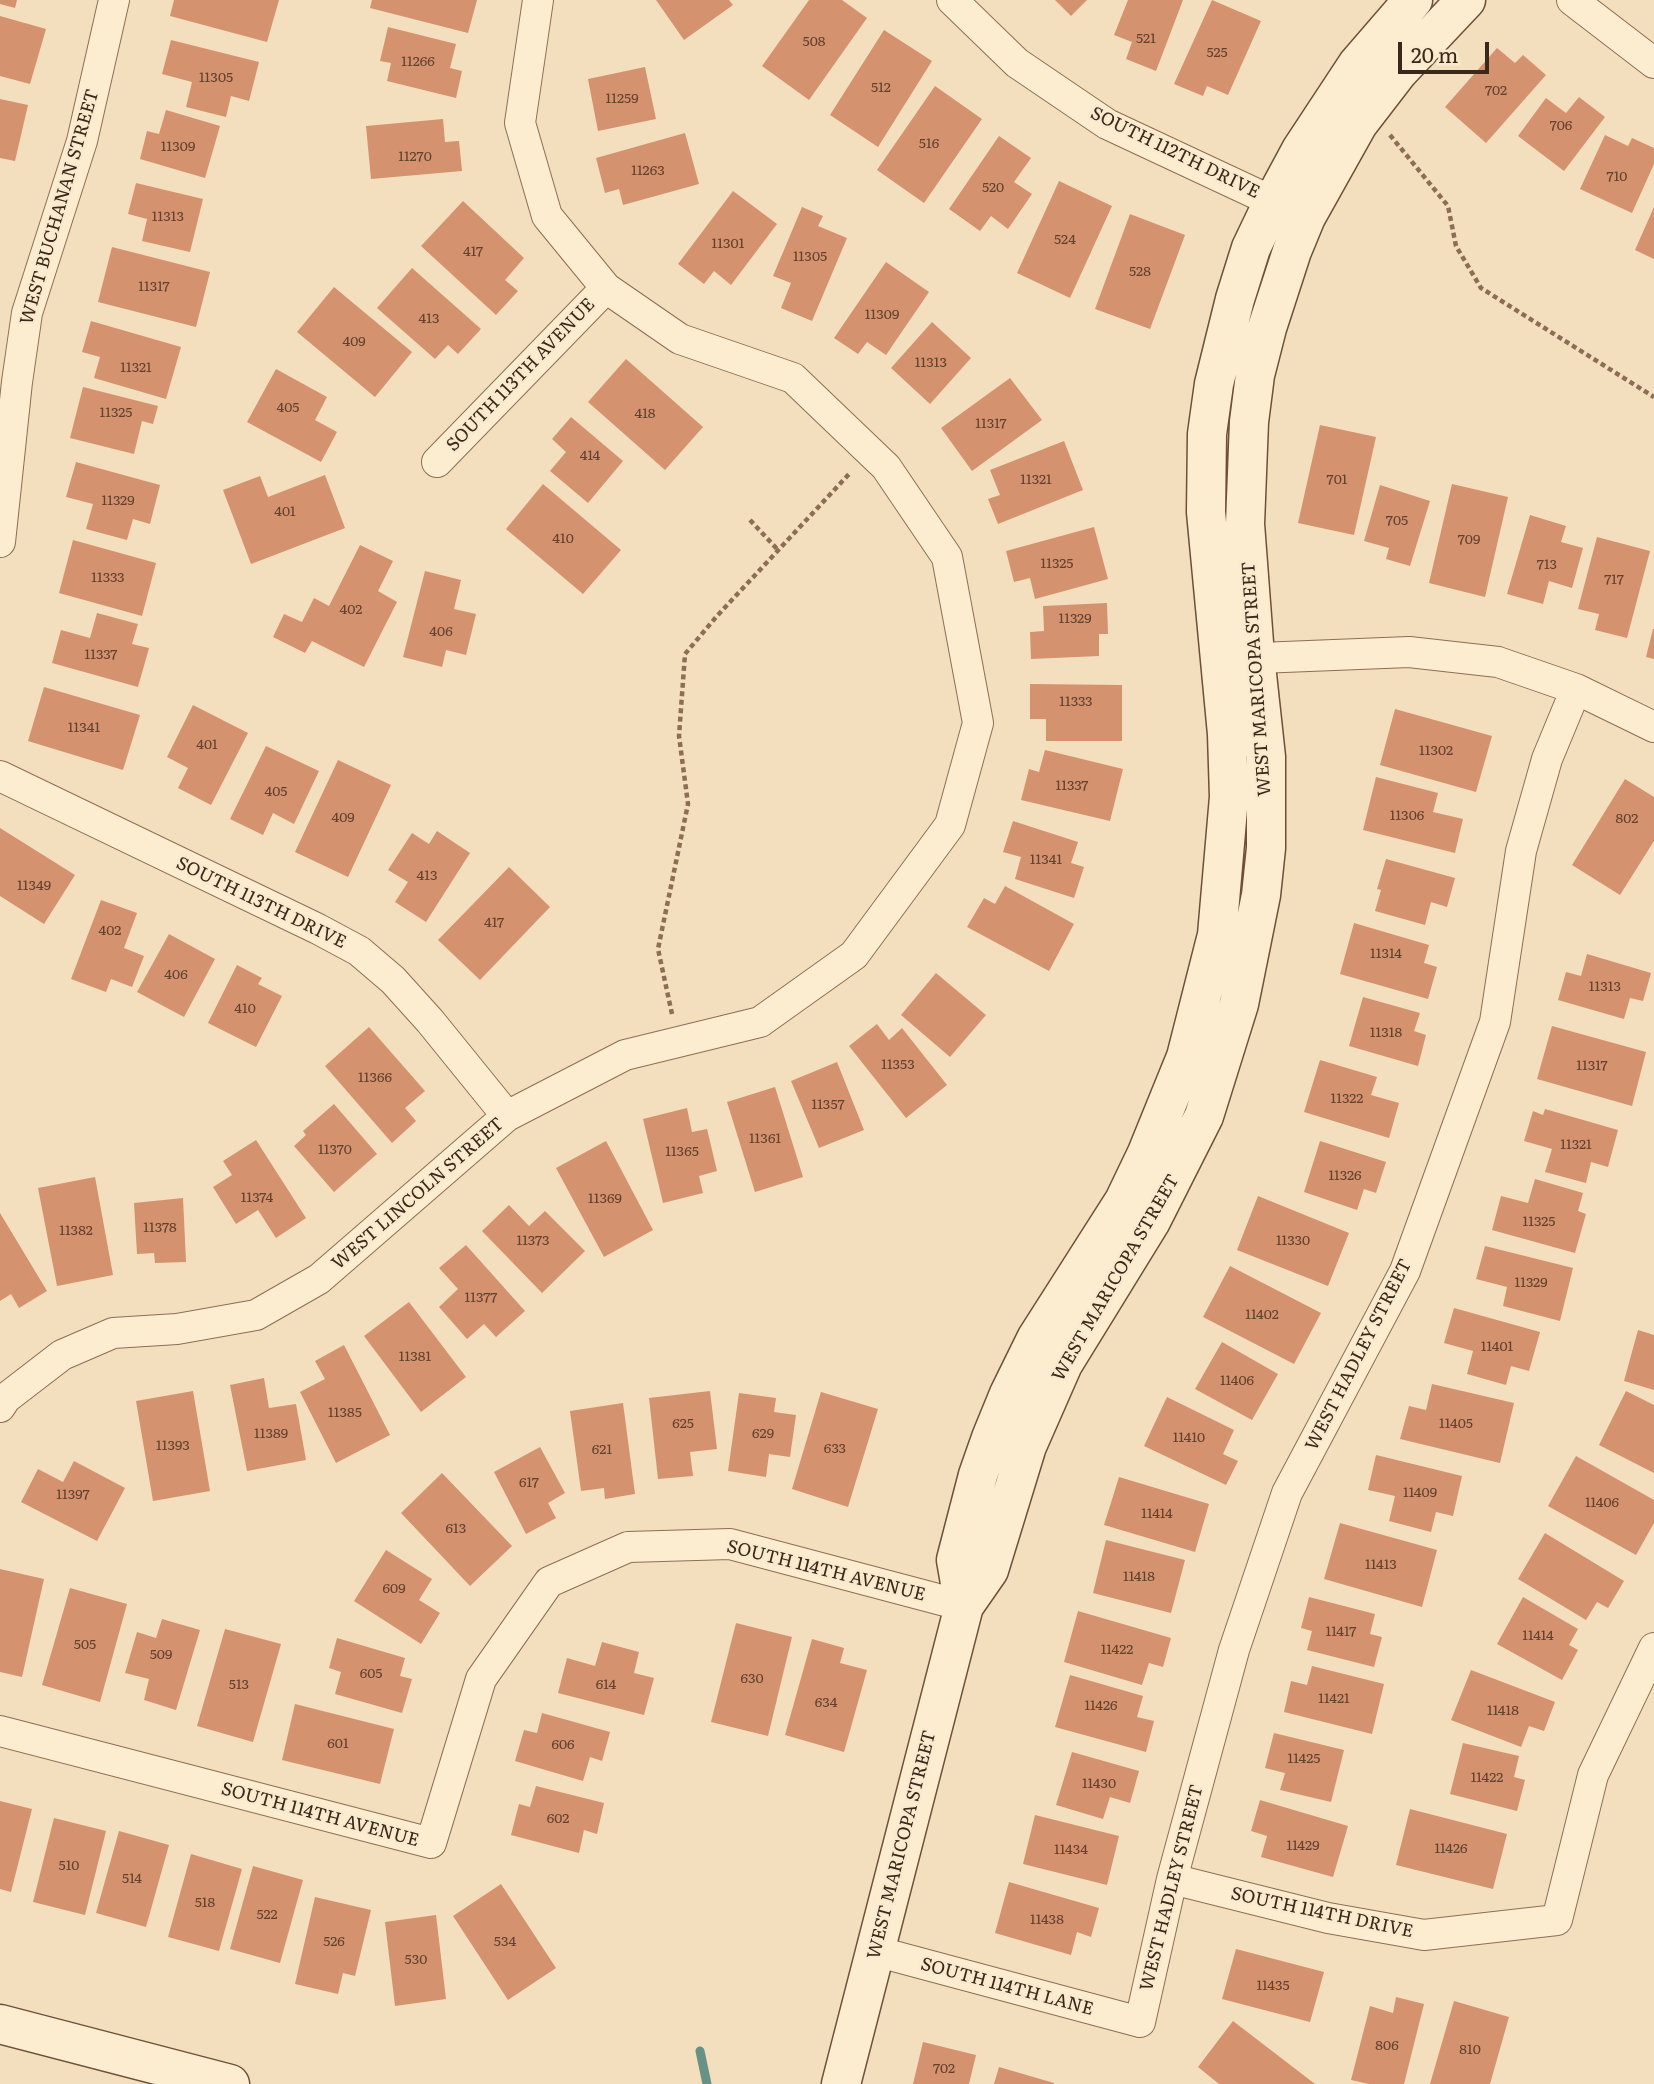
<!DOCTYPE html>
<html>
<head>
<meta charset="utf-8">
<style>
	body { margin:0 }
	#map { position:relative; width:1654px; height:2084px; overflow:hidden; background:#f3dfbd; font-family:Literata,serif }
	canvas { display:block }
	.scale { position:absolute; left:1398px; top:42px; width:91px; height:32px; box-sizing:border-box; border:4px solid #3a281b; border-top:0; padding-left:9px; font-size:21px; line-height:24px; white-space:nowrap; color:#3a281b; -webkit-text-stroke:5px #f9eace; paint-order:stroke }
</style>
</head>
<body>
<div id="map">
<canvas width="1654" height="2084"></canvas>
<div class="scale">20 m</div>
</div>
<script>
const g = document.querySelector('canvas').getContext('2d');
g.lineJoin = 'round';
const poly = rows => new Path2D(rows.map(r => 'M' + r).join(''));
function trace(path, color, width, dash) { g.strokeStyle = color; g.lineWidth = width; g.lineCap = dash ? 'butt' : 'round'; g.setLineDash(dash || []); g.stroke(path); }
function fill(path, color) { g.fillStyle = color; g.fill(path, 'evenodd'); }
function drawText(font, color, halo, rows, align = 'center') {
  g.font = font + ' Literata,serif'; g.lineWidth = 5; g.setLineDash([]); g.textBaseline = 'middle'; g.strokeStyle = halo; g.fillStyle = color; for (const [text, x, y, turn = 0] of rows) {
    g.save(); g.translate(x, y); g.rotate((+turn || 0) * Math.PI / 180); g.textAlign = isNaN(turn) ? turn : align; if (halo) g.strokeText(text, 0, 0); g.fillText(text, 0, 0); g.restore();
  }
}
trace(poly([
	[700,2051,707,2084]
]), '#689285', 9);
fill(poly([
	[0,0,17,0,15,8,0,4],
	[174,0,279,0,267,42,170,16],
	[372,0,477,0,468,33,370,8],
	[656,0,729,0,733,5,684,40],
	[809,0,842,0,867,18,809,100,762,66],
	[1055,0,1087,0,1071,16],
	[1128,0,1183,0,1156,71,1126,59,1132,42,1114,35],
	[1212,0,1261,21,1228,95,1207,86,1203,96,1174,84],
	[0,16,46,29,30,84,0,76],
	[388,27,456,44,450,68,462,71,456,98,387,81,391,63,380,61],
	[884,30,932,61,878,147,830,115],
	[171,40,259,62,249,101,231,96,226,117,186,107,192,82,162,74],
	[1497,48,1515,63,1523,55,1546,75,1486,143,1445,107],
	[645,67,656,119,598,131,588,79],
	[935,86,982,119,924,203,877,170],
	[1579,97,1605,117,1564,171,1518,136,1546,98,1566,113],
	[0,99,28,105,15,161,0,158],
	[166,110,220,126,205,178,140,159,147,131,159,134],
	[443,119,445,142,459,141,462,171,371,179,366,126],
	[685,133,699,184,623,205,619,189,605,193,596,158],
	[1605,135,1628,146,1632,138,1654,148,1654,164,1632,213,1580,189],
	[999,136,1031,158,1014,182,1032,194,1008,229,991,216,980,231,949,209],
	[1059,181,1112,206,1070,298,1017,273],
	[136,183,203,199,190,252,142,241,147,219,128,214],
	[733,191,777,224,731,285,714,271,704,284,678,264],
	[463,201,524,258,505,280,518,291,496,315,421,246],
	[802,207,823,216,818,226,847,238,812,321,781,308,791,283,773,276],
	[1654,207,1654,259,1635,250],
	[1130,214,1185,235,1150,329,1095,309],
	[112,247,210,272,196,327,98,302],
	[886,262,929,292,886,355,867,342,858,354,834,338],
	[412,268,481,329,458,354,448,345,435,359,377,308],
	[334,287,412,352,375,397,297,332],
	[91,321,181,347,166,399,94,378,100,357,82,352],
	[932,322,971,358,930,404,891,368],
	[626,359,703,427,665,470,588,402],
	[276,369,327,397,315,420,337,432,321,462,247,422],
	[1010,378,1042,420,972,471,941,428],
	[83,387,158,406,153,424,142,421,134,454,70,438],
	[571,417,623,461,588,503,550,471,566,452,552,439],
	[1320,425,1376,437,1354,535,1298,523],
	[1064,441,1083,490,998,524,988,499,1000,495,990,470],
	[76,462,160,485,150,524,133,519,127,540,86,529,93,504,66,497],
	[325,475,345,528,251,564,223,490,260,476,268,497],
	[543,484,621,550,583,594,506,529],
	[1452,484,1508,497,1485,597,1429,583],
	[1380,485,1430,501,1410,566,1386,559,1389,548,1364,541],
	[1530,515,1566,526,1561,542,1583,548,1572,588,1549,581,1543,604,1507,594],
	[1094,527,1108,579,1035,599,1030,578,1014,582,1006,551],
	[1597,537,1650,551,1627,638,1595,630,1599,614,1578,609],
	[73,540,156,563,142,616,59,593],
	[360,545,393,561,378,591,397,602,364,667,312,641,305,653,273,637,284,614,302,622,314,598,329,606],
	[425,571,461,580,454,609,476,614,466,655,446,650,442,667,403,657],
	[1107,603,1108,634,1099,634,1099,656,1031,659,1030,632,1044,631,1043,606],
	[97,613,138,624,132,644,149,648,138,687,52,663,61,630,90,638],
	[1653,629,1654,629,1654,659,1646,657],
	[1030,684,1122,685,1122,741,1046,741,1046,719,1030,719],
	[44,687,140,715,123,770,28,741],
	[193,705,248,733,211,805,178,788,188,768,167,757],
	[1395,709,1492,736,1476,792,1380,765],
	[266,746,319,771,294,824,273,813,263,835,230,819],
	[1045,750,1123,769,1110,821,1021,800,1029,769,1039,772],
	[338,760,391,785,348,877,295,852],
	[1376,777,1438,793,1433,812,1463,819,1455,853,1363,830],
	[1625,779,1654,797,1654,841,1620,895,1572,865],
	[1013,821,1078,842,1071,863,1084,867,1074,898,1015,879,1021,857,1003,852],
	[0,828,75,875,44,924,0,896],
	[437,831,470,853,426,922,395,902,408,882,388,870,412,833,429,844],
	[1386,859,1455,878,1447,907,1431,902,1425,925,1375,911,1381,890,1377,889],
	[509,867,550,907,480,980,438,940],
	[1005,886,1074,924,1049,971,967,927,984,898,995,904],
	[101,900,137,913,124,948,144,956,132,987,111,979,106,992,71,979],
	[1354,923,1429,945,1424,963,1437,967,1428,999,1340,974],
	[169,934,215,959,184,1017,137,992],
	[1587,954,1651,973,1643,1001,1630,998,1624,1019,1558,1000,1566,972,1581,976],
	[237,965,262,978,258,984,282,996,256,1047,208,1023],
	[936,973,986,1015,950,1057,901,1015],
	[1363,997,1420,1013,1414,1031,1426,1035,1418,1066,1349,1046],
	[877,1024,889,1040,902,1028,947,1085,906,1118,849,1046],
	[1552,1026,1646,1052,1632,1106,1537,1079],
	[369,1027,425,1091,405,1108,416,1121,392,1143,325,1066],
	[1320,1060,1377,1077,1371,1095,1399,1103,1389,1138,1304,1112],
	[837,1062,864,1130,819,1148,791,1081],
	[775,1087,803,1177,755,1192,727,1102],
	[334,1104,377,1154,334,1192,294,1146,306,1135,303,1131],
	[687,1108,692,1132,707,1129,717,1171,699,1176,703,1193,663,1203,643,1119],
	[1545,1109,1618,1130,1608,1167,1591,1162,1586,1183,1545,1172,1552,1149,1524,1141,1533,1111,1543,1115],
	[256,1140,306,1218,276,1238,258,1210,236,1224,213,1187,232,1175,223,1161],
	[606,1141,653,1230,604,1257,556,1168],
	[1320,1141,1386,1162,1376,1193,1364,1189,1357,1210,1304,1192],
	[95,1177,113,1275,57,1286,38,1188],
	[1535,1179,1583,1193,1578,1211,1586,1214,1575,1253,1492,1230,1501,1196,1528,1203],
	[1258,1196,1349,1233,1328,1286,1237,1250],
	[183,1198,186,1262,155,1263,154,1253,137,1254,134,1203],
	[509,1205,529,1226,545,1211,585,1251,542,1293,482,1231],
	[0,1213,47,1291,19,1308,11,1294,0,1301],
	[466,1245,525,1311,496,1337,484,1324,467,1339,439,1307,458,1289,439,1268],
	[1485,1246,1573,1268,1560,1321,1503,1306,1507,1287,1476,1279],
	[1230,1266,1321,1313,1294,1364,1203,1317],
	[409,1302,466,1377,421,1412,364,1336],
	[1454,1308,1540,1332,1529,1371,1511,1366,1506,1385,1467,1374,1473,1351,1444,1343],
	[1638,1330,1654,1335,1654,1390,1624,1381],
	[1222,1342,1278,1374,1252,1420,1195,1389],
	[344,1345,390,1435,336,1463,300,1392,325,1379,315,1361],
	[264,1378,269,1408,296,1404,306,1460,247,1471,230,1385],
	[1432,1384,1514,1403,1500,1463,1400,1439,1409,1406,1426,1410],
	[193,1391,210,1491,153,1501,136,1401],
	[710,1391,717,1449,690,1452,693,1476,658,1479,649,1398],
	[1626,1391,1654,1405,1654,1473,1599,1445],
	[821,1392,878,1409,848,1507,792,1489],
	[739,1393,776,1398,774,1412,796,1415,790,1457,769,1454,766,1477,728,1471],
	[1167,1397,1234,1430,1223,1454,1238,1461,1226,1485,1144,1446],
	[623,1403,635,1494,605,1499,604,1488,581,1491,570,1411],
	[540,1447,565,1493,548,1503,556,1518,526,1534,494,1472],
	[1376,1455,1462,1476,1453,1516,1436,1512,1431,1532,1389,1521,1395,1496,1368,1490],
	[1576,1456,1654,1500,1654,1523,1636,1555,1548,1506],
	[74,1461,125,1488,97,1541,21,1502,38,1469,63,1482],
	[442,1473,512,1546,470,1586,401,1513],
	[1119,1477,1209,1504,1195,1552,1104,1525],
	[1340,1523,1437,1550,1422,1607,1324,1579],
	[1545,1533,1624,1581,1608,1608,1597,1602,1586,1620,1518,1579],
	[1106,1540,1185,1560,1171,1613,1093,1593],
	[386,1550,432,1579,419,1600,440,1613,421,1644,354,1601],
	[0,1569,44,1579,22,1677,0,1672],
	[70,1588,127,1604,100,1702,42,1685],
	[1309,1597,1375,1614,1370,1634,1382,1637,1374,1667,1307,1650,1312,1631,1301,1628],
	[1523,1597,1578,1629,1569,1645,1578,1650,1562,1680,1497,1644],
	[1078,1611,1171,1638,1163,1667,1149,1663,1142,1685,1064,1662],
	[162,1619,200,1630,176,1710,144,1700,149,1679,125,1673,137,1632,156,1638],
	[736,1623,792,1637,768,1736,711,1722],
	[225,1629,281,1644,253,1742,197,1726],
	[337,1638,405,1658,400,1676,412,1679,402,1713,335,1694,341,1672,329,1668],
	[812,1639,844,1648,840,1663,867,1670,844,1752,785,1735],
	[602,1642,639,1652,634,1673,654,1678,644,1715,558,1693,567,1658,595,1666],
	[1312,1666,1384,1684,1372,1734,1284,1712,1291,1681,1307,1685],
	[1471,1670,1555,1702,1544,1731,1529,1726,1521,1747,1451,1720],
	[1070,1675,1143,1696,1137,1717,1154,1721,1146,1752,1055,1727],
	[295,1704,394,1729,380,1784,282,1760],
	[542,1713,610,1732,602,1761,590,1757,583,1781,515,1761,524,1730,537,1733],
	[1274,1733,1344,1750,1331,1802,1280,1790,1285,1773,1265,1768],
	[1463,1743,1519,1756,1514,1777,1525,1780,1517,1811,1450,1794],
	[1072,1752,1139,1771,1130,1803,1110,1797,1103,1819,1056,1805],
	[536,1786,604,1803,597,1834,584,1830,579,1853,511,1835,519,1804,530,1807],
	[1260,1800,1348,1826,1333,1877,1261,1857,1267,1836,1251,1831],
	[0,1801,32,1809,11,1892,0,1889],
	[1410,1809,1507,1834,1493,1889,1396,1865],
	[1035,1815,1119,1836,1107,1885,1023,1864],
	[54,1818,106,1831,85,1915,33,1902],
	[119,1831,169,1845,146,1927,96,1913],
	[191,1854,242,1869,219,1951,168,1937],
	[253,1866,303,1880,280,1963,230,1949],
	[1009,1882,1099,1908,1091,1937,1077,1932,1071,1955,995,1933],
	[501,1884,556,1968,508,2000,453,1916],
	[315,1897,371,1910,355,1976,343,1973,338,1994,295,1984],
	[436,1915,446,1999,395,2006,385,1922],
	[1236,1949,1324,1972,1310,2022,1222,1999],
	[1396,1997,1424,2004,1404,2084,1369,2084,1351,2080,1370,2006,1393,2013],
	[1454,2001,1509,2017,1490,2084,1430,2084],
	[1233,2021,1315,2084,1219,2084,1198,2067],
	[923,2042,976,2055,969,2084,913,2084],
	[999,2067,1054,2083,1054,2084,994,2084]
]), '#d5926f');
const street = poly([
	[952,0,1017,63,1107,124,1293,211],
	[1572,0,1654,63],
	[437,462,606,288],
	[0,542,17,382,27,313,82,141,114,0],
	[1234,659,1409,652,1498,662,1576,689,1654,727],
	[0,776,318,929,359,951,393,980,430,1021,507,1116],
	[0,1407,6,1398,62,1355,113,1333,177,1329,256,1315,319,1279,507,1116,625,1055,760,1022,854,955,950,825,978,723,947,557,886,467,793,378,680,339,606,288,547,216,520,123,538,0],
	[0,1731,431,1843,481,1679,549,1582,628,1547,730,1544,964,1606],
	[1172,1879,1328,1918,1424,1935,1557,1920,1593,1775,1654,1648],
	[875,1951,1140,2022,1172,1879,1234,1650,1287,1493,1405,1271,1495,1022,1521,851,1547,759,1576,689]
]);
const secondary = poly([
	[964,1606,956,1560,978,1475,991,1438,1009,1394,1036,1339,1124,1201,1147,1153,1186,1057,1217,935,1229,797,1227,734,1206,512,1207,434,1214,384,1235,299,1251,248,1273,202,1301,150,1357,65,1413,0],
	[0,2024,230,2084],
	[841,2084,964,1606,989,1570,1027,1446,1063,1364,1151,1221,1204,1116,1239,1004,1261,895,1266,848,1266,757,1255,656,1245,524,1249,422,1255,375,1267,328,1292,251,1306,217,1358,124,1398,72,1466,0]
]);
trace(street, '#8d6e54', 32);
trace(secondary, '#6e4f38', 41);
trace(poly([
	[1390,135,1448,206,1456,246,1481,288,1654,397],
	[750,520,778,550],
	[672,1014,658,949,688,804,679,736,685,654,717,616,850,473]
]), '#8d6e54', 4.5, [5, 3.5]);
trace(street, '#fcedd1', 30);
trace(secondary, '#fcedd1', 38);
drawText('14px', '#614230', null, [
	["521",1146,39],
	["508",814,42],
	["525",1217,53],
	["11266",418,62],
	["11305",216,78],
	["512",881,88],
	["702",1496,91],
	["11259",622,99],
	["706",1561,126],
	["516",929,144],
	["11309",178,147],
	["11270",415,157],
	["11263",648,171],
	["710",1617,177],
	["520",993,188],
	["11313",168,217],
	["524",1065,240],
	["11301",728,244],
	["417",473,252],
	["11305",810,257],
	["528",1140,272],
	["11317",154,287],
	["11309",882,315],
	["413",429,319],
	["409",354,342],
	["11313",931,363],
	["11321",136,368],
	["405",288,408],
	["11325",116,413],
	["418",645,414],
	["11317",991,424],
	["414",590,456],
	["11321",1036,480],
	["701",1337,480],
	["11329",118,501],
	["401",285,512],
	["705",1397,521],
	["410",563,539],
	["709",1469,540],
	["11325",1057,564],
	["713",1547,565],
	["11333",108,578],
	["717",1614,580],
	["402",351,610],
	["11329",1075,619],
	["406",441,632],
	["11337",101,655],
	["11333",1076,702],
	["11341",84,728],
	["401",207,745],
	["11302",1436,751],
	["11337",1072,786],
	["405",276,792],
	["11306",1407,816],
	["409",343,818],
	["802",1627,819],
	["11341",1046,860],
	["413",427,876],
	["11349",34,886],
	["417",494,923],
	["402",110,931],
	["11314",1386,954],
	["406",176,975],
	["11313",1605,987],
	["410",245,1009],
	["11318",1386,1033],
	["11353",898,1065],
	["11317",1592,1066],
	["11366",375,1078],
	["11322",1347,1099],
	["11357",828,1105],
	["11361",765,1139],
	["11321",1576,1145],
	["11370",335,1150],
	["11365",682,1152],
	["11326",1345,1176],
	["11374",257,1198],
	["11369",605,1199],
	["11325",1539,1222],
	["11378",160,1228],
	["11382",76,1231],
	["11373",533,1241],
	["11330",1293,1241],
	["11329",1531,1283],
	["11377",481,1298],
	["11402",1262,1315],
	["11401",1497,1347],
	["11381",415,1357],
	["11406",1237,1381],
	["11385",345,1413],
	["625",683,1424],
	["11405",1456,1424],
	["11389",271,1434],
	["629",763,1434],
	["11410",1189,1438],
	["11393",173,1446],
	["633",835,1449],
	["621",602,1450],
	["617",529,1483],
	["11409",1420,1493],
	["11397",73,1495],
	["11406",1602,1503],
	["11414",1157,1514],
	["613",456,1529],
	["11413",1381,1565],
	["11418",1139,1577],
	["609",394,1589],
	["11417",1341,1632],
	["11414",1538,1636],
	["505",85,1645],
	["11422",1117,1650],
	["509",161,1655],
	["605",371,1674],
	["630",752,1679],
	["513",239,1685],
	["614",606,1685],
	["11421",1334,1699],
	["634",826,1703],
	["11426",1101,1706],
	["11418",1503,1711],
	["601",338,1744],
	["606",563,1745],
	["11425",1304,1759],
	["11422",1487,1778],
	["11430",1099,1784],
	["602",558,1819],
	["11429",1303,1846],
	["11426",1451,1849],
	["11434",1071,1850],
	["510",69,1866],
	["514",132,1879],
	["518",205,1903],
	["522",267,1915],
	["11438",1047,1920],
	["526",334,1942],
	["534",505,1942],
	["530",416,1960],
	["11435",1273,1986],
	["806",1387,2046],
	["810",1470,2050],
	["702",944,2069]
]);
drawText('18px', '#3a281b', '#f9eace', [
	["SOUTH 112TH DRIVE",1175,153,26],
	["WEST BUCHANAN STREET",60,207,-74],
	["SOUTH 113TH AVENUE",521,375,-46],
	["WEST MARICOPA STREET",1257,679,-94],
	["SOUTH 113TH DRIVE",261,903,26],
	["WEST LINCOLN STREET",418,1194,-41],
	["WEST MARICOPA STREET",1116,1278,-60],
	["WEST HADLEY STREET",1359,1355,-63],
	["SOUTH 114TH AVENUE",826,1571,14],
	["SOUTH 114TH AVENUE",320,1815,15],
	["WEST MARICOPA STREET",902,1845,-76],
	["WEST HADLEY STREET",1172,1888,-76],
	["SOUTH 114TH DRIVE",1322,1913,12],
	["SOUTH 114TH LANE",1007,1987,15]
]);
</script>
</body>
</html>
